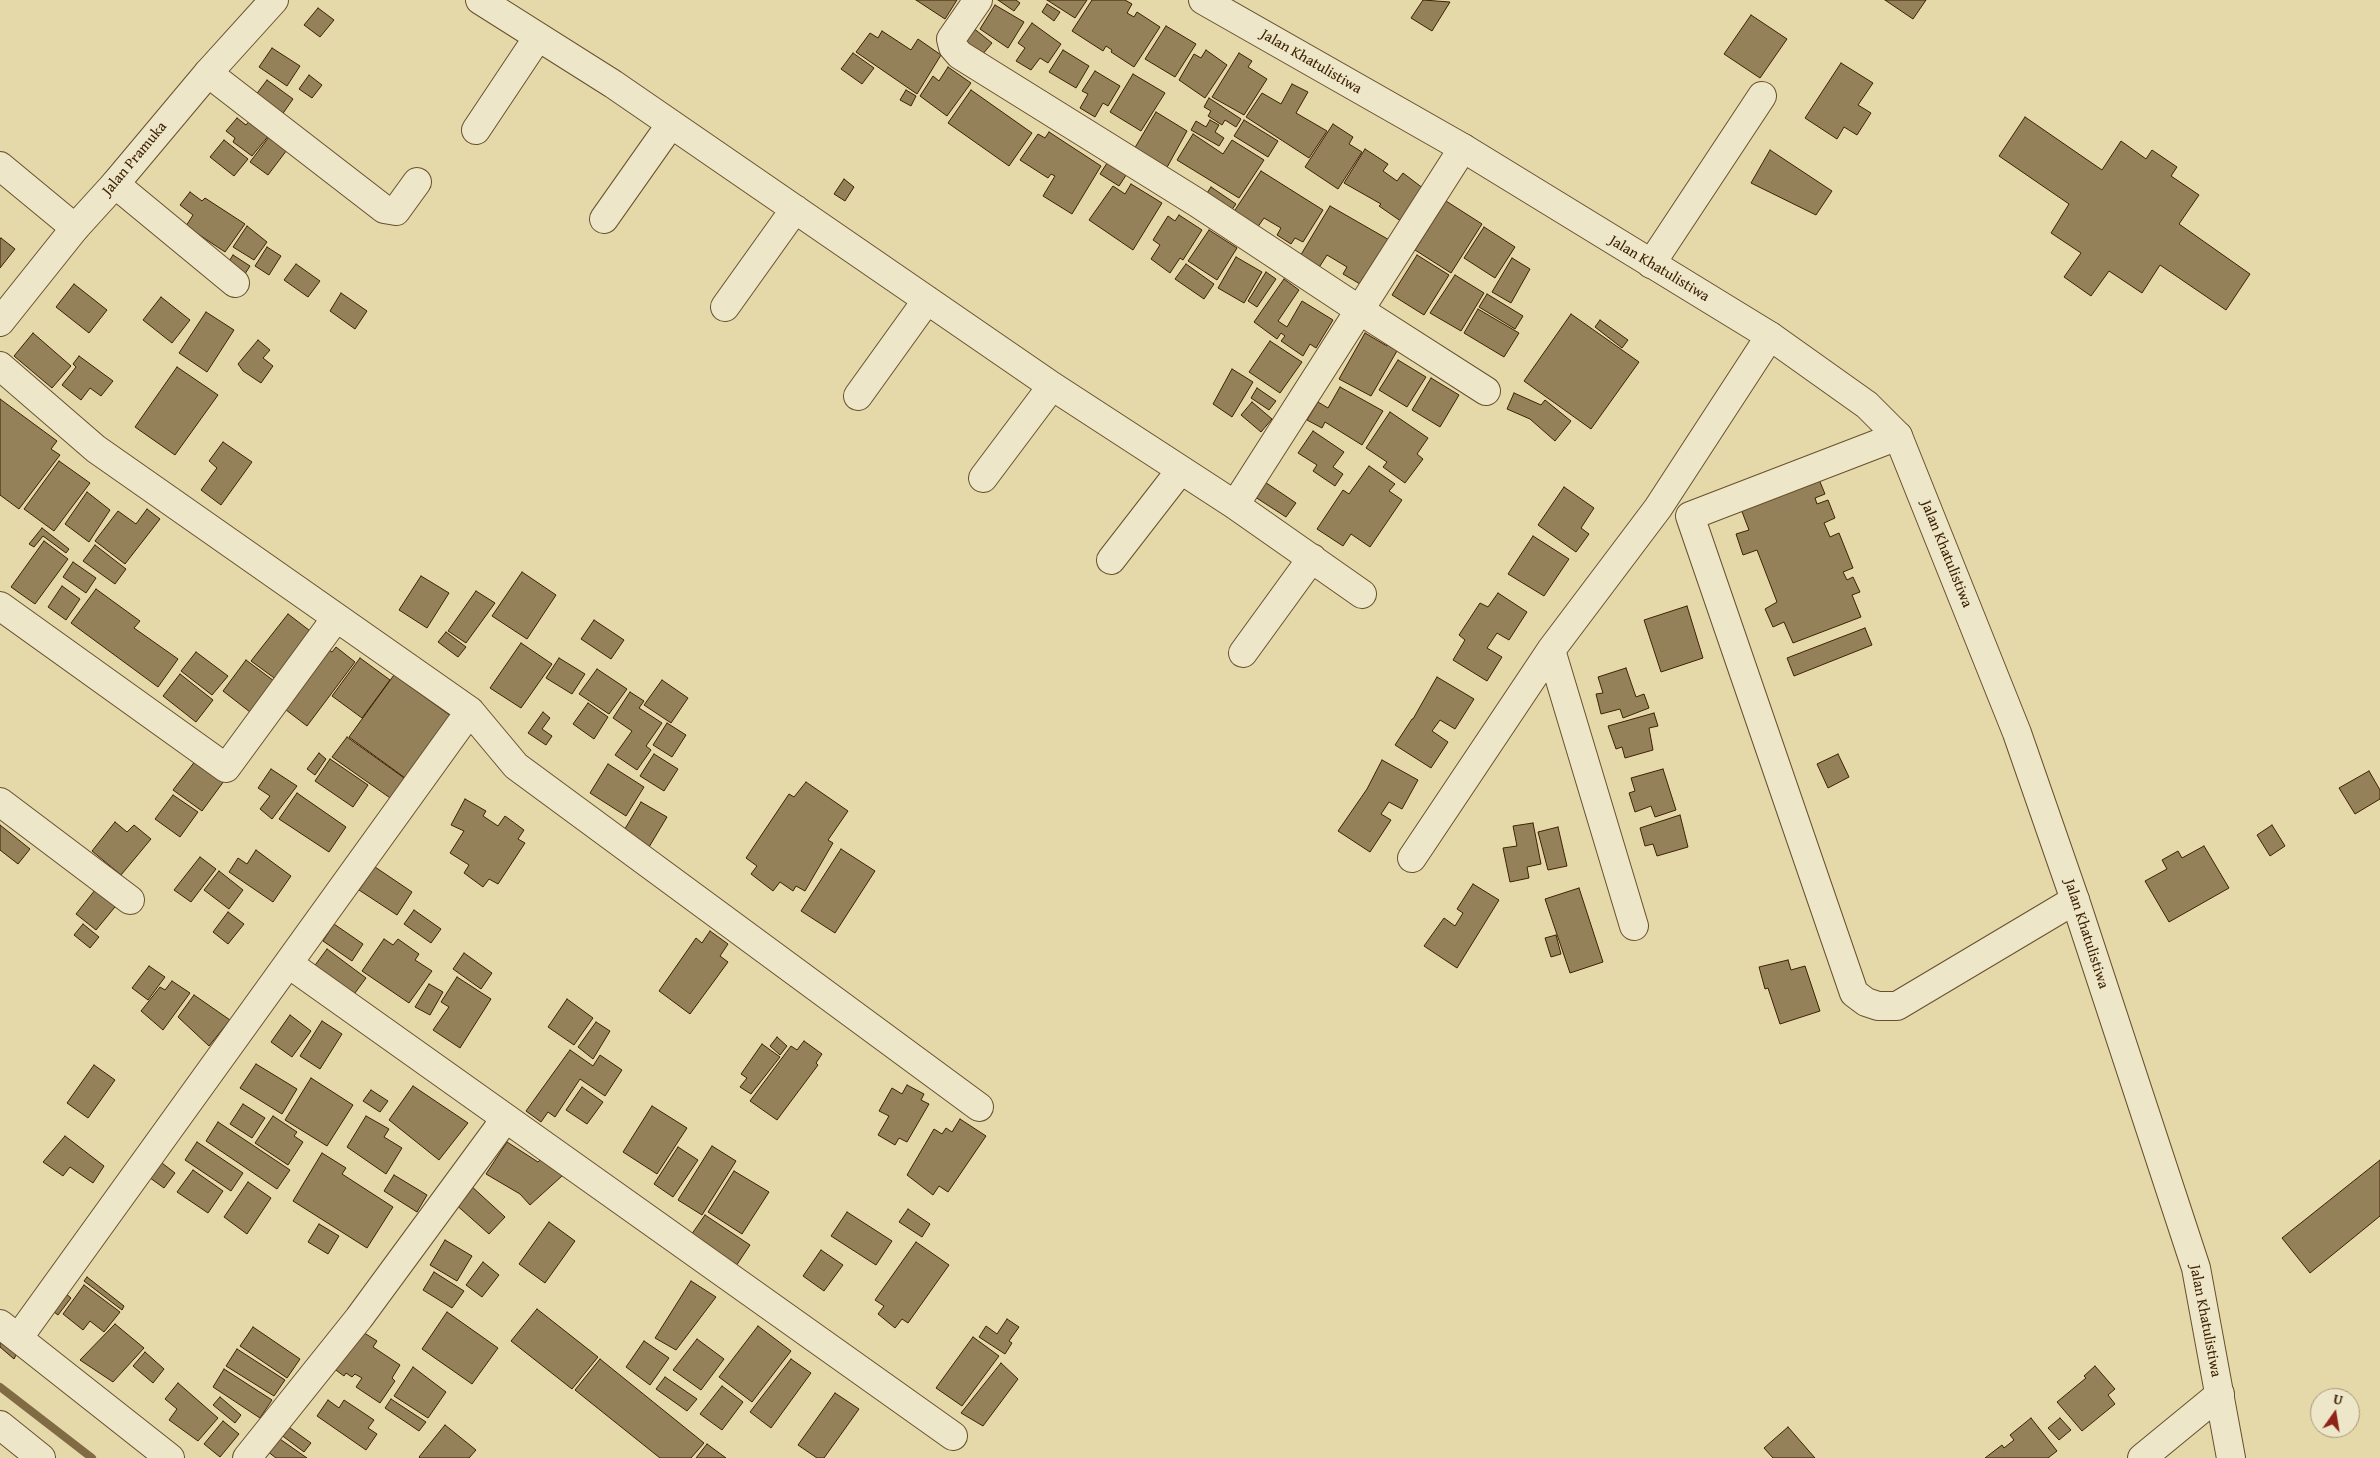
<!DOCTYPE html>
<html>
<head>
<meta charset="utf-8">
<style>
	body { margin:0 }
	#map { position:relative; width:2380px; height:1458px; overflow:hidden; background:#e5d9aa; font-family:"Gentium Book Plus",serif }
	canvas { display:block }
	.north { position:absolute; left:2310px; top:1388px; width:50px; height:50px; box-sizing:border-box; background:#eee6c8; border:1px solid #a79879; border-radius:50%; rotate:13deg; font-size:14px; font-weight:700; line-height:20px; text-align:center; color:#3d2203 }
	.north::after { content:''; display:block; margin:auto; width:18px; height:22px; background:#8f2418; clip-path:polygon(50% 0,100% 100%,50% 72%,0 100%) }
</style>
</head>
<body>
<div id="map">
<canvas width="2380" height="1458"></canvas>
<div class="north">U</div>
</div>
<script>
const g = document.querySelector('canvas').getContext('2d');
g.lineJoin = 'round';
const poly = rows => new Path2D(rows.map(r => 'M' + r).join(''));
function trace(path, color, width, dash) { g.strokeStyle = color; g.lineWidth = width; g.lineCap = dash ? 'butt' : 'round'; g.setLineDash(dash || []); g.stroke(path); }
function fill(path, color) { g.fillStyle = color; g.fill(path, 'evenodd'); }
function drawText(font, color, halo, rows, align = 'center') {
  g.font = font + ' "Gentium Book Plus",serif'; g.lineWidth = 5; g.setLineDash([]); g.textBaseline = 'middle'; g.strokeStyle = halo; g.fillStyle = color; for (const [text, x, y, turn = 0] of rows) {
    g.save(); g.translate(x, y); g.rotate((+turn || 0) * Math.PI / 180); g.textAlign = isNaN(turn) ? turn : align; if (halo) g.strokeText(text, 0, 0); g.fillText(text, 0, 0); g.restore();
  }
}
trace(poly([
	[0,1387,92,1458]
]), '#806b45', 8);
const building = poly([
	[916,0,957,0,945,19,916,0],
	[998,0,1016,0,1020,3,1014,11,998,0],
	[1047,0,1087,0,1075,18,1047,0],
	[1092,0,1125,0,1132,4,1127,13,1134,17,1137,12,1160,27,1134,67,1111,52,1112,50,1106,46,1103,51,1072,31,1092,0],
	[1423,0,1450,2,1432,31,1411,18,1423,0],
	[1885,0,1926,0,1913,19,1885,0],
	[1047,4,1060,12,1054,21,1042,12,1047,4],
	[995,5,1024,22,1008,48,980,29,995,5],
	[318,8,334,20,320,37,304,25,318,8],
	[1751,15,1787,39,1760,78,1724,54,1751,15],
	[1032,23,1061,44,1048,63,1040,58,1031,70,1016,61,1025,48,1018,43,1032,23],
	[1166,26,1196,44,1175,77,1145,59,1166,26],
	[972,27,992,43,982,55,962,40,972,27],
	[882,31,911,50,918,39,941,55,917,94,856,52,870,33,878,38,882,31],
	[272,48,300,66,287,86,259,67,272,48],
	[1063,50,1089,66,1076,88,1049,72,1063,50],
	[1206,50,1227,65,1205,98,1179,80,1194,54,1201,58,1206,50],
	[853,53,874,68,862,84,841,69,853,53],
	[1239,53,1252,61,1248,67,1267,79,1244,115,1212,97,1239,53],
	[1841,63,1873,83,1858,105,1871,113,1857,135,1844,127,1837,139,1805,118,1841,63],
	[948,67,971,83,947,116,920,96,933,76,939,81,948,67],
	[1095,71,1120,86,1108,106,1103,103,1095,117,1080,108,1088,94,1082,91,1095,71],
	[1133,74,1165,93,1141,131,1110,112,1133,74],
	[309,75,322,85,312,98,299,89,309,75],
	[267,80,293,99,279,119,252,100,267,80],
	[1292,84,1308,92,1296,113,1327,131,1309,158,1246,117,1262,93,1281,104,1292,84],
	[906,90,916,96,911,106,900,100,906,90],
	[971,90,1032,133,1009,166,948,123,971,90],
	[1209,98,1241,119,1236,127,1225,120,1222,125,1208,116,1211,111,1204,107,1209,98],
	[1156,112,1187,131,1165,171,1133,151,1156,112],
	[2025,117,2102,170,2121,141,2146,159,2152,150,2177,167,2171,176,2199,195,2179,224,2250,274,2226,310,2160,265,2142,293,2109,271,2091,296,2064,277,2081,253,2051,233,2069,204,1999,156,2025,117],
	[237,118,246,125,251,119,270,134,252,156,233,142,235,138,226,131,237,118],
	[1210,120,1219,125,1215,132,1224,138,1219,146,1191,130,1196,121,1206,127,1210,120],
	[1244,120,1278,141,1268,157,1234,136,1244,120],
	[1333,124,1353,137,1349,144,1362,152,1338,189,1305,167,1333,124],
	[275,129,293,142,268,175,250,162,275,129],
	[1049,132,1101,166,1072,214,1043,196,1055,176,1051,174,1048,178,1020,160,1038,134,1045,138,1049,132],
	[1193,134,1223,154,1232,140,1264,160,1239,198,1177,160,1193,134],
	[224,140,248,159,234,176,210,157,224,140],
	[1365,149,1388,164,1383,171,1397,181,1403,173,1428,192,1405,224,1379,206,1381,204,1344,183,1365,149],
	[1770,150,1832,191,1816,215,1751,183,1770,150],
	[1111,157,1130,169,1119,186,1100,174,1111,157],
	[1261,171,1323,210,1303,242,1295,238,1291,244,1277,235,1281,228,1264,218,1257,228,1233,213,1261,171],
	[844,179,854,187,845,201,834,194,844,179],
	[1131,184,1162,203,1133,250,1089,220,1113,186,1125,194,1131,184],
	[1211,187,1236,204,1228,215,1203,199,1211,187],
	[190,192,202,201,205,198,245,224,225,252,186,226,193,215,180,205,190,192],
	[1446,201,1482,224,1451,273,1415,250,1446,201],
	[1330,206,1391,241,1369,279,1364,276,1360,284,1343,274,1347,267,1327,255,1318,269,1299,258,1330,206],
	[1179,215,1202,230,1183,260,1180,258,1170,273,1151,259,1160,245,1153,240,1168,216,1175,221,1179,215],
	[247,226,267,242,254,260,233,247,247,226],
	[1484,227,1515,247,1495,278,1464,258,1484,227],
	[1209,230,1237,248,1217,280,1188,261,1209,230],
	[1,238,15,249,0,268,0,239,1,238],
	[267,247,281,256,269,275,255,266,267,247],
	[233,255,250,266,243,277,226,266,233,255],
	[1417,255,1449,275,1424,315,1392,295,1417,255],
	[1236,257,1262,272,1244,303,1218,288,1236,257],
	[1512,258,1530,269,1511,303,1492,292,1512,258],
	[296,264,320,281,308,297,284,280,296,264],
	[1186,264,1214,284,1204,299,1175,279,1186,264],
	[1266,272,1276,279,1257,307,1248,301,1266,272],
	[1455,275,1484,293,1461,331,1430,313,1455,275],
	[1284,279,1299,290,1278,321,1287,327,1302,301,1333,320,1316,348,1310,344,1303,356,1281,341,1285,336,1281,333,1277,339,1254,322,1284,279],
	[74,284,107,310,89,333,56,307,74,284],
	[341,293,367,311,355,329,330,311,341,293],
	[1487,294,1523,316,1515,329,1479,307,1487,294],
	[161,297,190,320,172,343,143,320,161,297],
	[1478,309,1519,333,1504,357,1464,333,1478,309],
	[206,312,234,330,207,372,179,353,206,312],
	[1571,314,1639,362,1591,429,1524,381,1571,314],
	[1600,320,1628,340,1622,348,1595,327,1600,320],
	[33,333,71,366,52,388,14,356,33,333],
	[1365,333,1387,346,1392,338,1401,344,1371,396,1339,379,1365,333],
	[258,340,270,350,263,358,273,366,261,383,243,371,238,364,258,340],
	[1270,341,1302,362,1280,393,1249,372,1270,341],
	[79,356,113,381,101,396,90,388,81,400,62,385,76,367,73,364,79,356],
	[1398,360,1426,377,1407,407,1379,390,1398,360],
	[177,367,218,395,175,455,135,427,177,367],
	[1232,369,1253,382,1232,417,1213,404,1232,369],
	[1431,378,1459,395,1440,427,1412,410,1431,378],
	[1340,387,1383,411,1362,445,1325,422,1322,428,1307,420,1318,402,1328,408,1340,387],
	[1257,388,1276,401,1269,410,1251,398,1257,388],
	[1514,393,1541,405,1545,400,1571,421,1555,441,1530,419,1507,409,1514,393],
	[0,399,57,441,51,449,60,455,19,509,0,495,0,399],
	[1252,402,1272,419,1261,432,1241,415,1252,402],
	[1390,412,1428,438,1417,454,1423,459,1405,483,1383,467,1387,462,1366,448,1390,412],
	[1313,431,1344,452,1333,467,1343,474,1335,486,1313,471,1317,465,1298,453,1313,431],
	[223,442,252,462,221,505,201,490,217,468,209,461,223,442],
	[59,461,90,483,54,531,24,509,59,461],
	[1369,466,1395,484,1389,491,1402,500,1370,547,1351,534,1343,546,1317,529,1343,490,1349,494,1369,466],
	[1818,477,1825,494,1815,498,1817,504,1828,500,1835,518,1824,523,1830,537,1839,533,1853,568,1843,572,1847,580,1853,577,1860,592,1852,595,1861,617,1793,643,1784,622,1773,627,1765,609,1777,602,1757,550,1743,555,1736,534,1749,530,1741,509,1818,477],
	[1259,478,1296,503,1286,517,1249,493,1259,478],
	[1564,487,1594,508,1581,528,1589,534,1576,552,1538,525,1564,487],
	[87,492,110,510,89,542,65,524,87,492],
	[147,509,160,519,125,564,95,541,118,511,136,524,147,509],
	[42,528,69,549,66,553,43,536,34,547,29,544,42,528],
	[1533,536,1569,559,1544,596,1508,574,1533,536],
	[44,541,68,559,35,604,11,587,44,541],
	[95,545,126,569,115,584,83,561,95,545],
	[73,562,96,578,86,593,63,577,73,562],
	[522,572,556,595,527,639,492,616,522,572],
	[421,576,449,593,427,628,399,610,421,576],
	[62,586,80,599,66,620,48,607,62,586],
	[96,589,140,621,134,628,178,659,158,687,71,623,96,589],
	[476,591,495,603,466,643,448,631,476,591],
	[1498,593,1527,612,1509,640,1497,633,1487,648,1502,657,1487,681,1453,660,1465,640,1459,635,1480,603,1488,607,1498,593],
	[1687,606,1703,658,1661,672,1644,620,1687,606],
	[288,614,314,634,277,680,251,661,288,614],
	[594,620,624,640,611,659,581,639,594,620],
	[1865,628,1872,645,1794,676,1787,658,1865,628],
	[446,632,466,647,458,657,438,642,446,632],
	[521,643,552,664,521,708,490,688,521,643],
	[321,644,332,652,336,647,355,662,307,726,277,703,321,644],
	[196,652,228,676,212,695,181,671,196,652],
	[360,658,390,680,362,718,332,696,360,658],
	[559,658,585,674,572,694,546,678,559,658],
	[246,660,274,681,250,712,223,691,246,660],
	[1626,668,1636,697,1644,694,1649,708,1623,718,1620,709,1601,714,1596,694,1603,693,1598,677,1626,668],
	[597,669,627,689,609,714,579,694,597,669],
	[180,674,213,700,196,722,163,696,180,674],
	[394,675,458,721,412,783,349,737,394,675],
	[1437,677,1474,699,1455,729,1440,720,1432,731,1448,742,1431,768,1395,745,1412,719,1413,719,1437,677],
	[662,680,688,698,671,723,644,705,662,680],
	[630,692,644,701,639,708,662,723,646,746,651,750,637,770,615,755,632,731,613,718,630,692],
	[588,703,608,717,594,739,573,724,588,703],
	[543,712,550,718,542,729,552,736,546,745,528,733,543,712],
	[1654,713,1658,726,1649,728,1653,750,1625,758,1622,747,1616,749,1608,726,1654,713],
	[667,723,686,735,672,757,653,745,667,723],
	[347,737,407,780,393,800,332,757,347,737],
	[319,753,326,759,315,775,307,769,319,753],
	[654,754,678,769,664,791,640,776,654,754],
	[1838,754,1849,777,1828,788,1817,764,1838,754],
	[330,759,368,785,353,807,315,781,330,759],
	[196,760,224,781,202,811,173,790,196,760],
	[1382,760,1418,780,1402,809,1389,802,1381,814,1391,820,1370,852,1338,831,1367,789,1382,760],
	[608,764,644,787,626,816,590,793,608,764],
	[271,769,297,786,272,819,260,809,270,796,258,788,271,769],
	[1663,769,1676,810,1655,817,1651,806,1635,812,1629,793,1635,791,1631,778,1663,769],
	[2369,771,2380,790,2380,799,2355,814,2339,788,2369,771],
	[806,782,848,811,828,840,833,843,805,891,796,886,793,891,780,882,773,891,751,874,757,866,746,858,789,794,794,797,806,782],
	[297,793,346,827,329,852,279,819,297,793],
	[173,795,198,812,180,837,155,819,173,795],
	[465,799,486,811,483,816,498,826,505,816,524,830,518,839,525,843,498,884,489,879,483,887,464,873,469,865,450,853,464,831,451,825,465,799],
	[641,802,667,817,649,847,623,832,641,802],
	[1680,815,1688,847,1657,856,1653,844,1645,846,1640,828,1680,815],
	[115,822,127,832,134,825,151,839,121,875,92,851,115,822],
	[1533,823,1541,864,1527,867,1529,878,1510,882,1503,848,1517,846,1513,826,1533,823],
	[0,825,30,849,18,864,0,850,0,825],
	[2272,825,2285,846,2270,856,2257,835,2272,825],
	[1558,827,1567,866,1548,870,1538,832,1558,827],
	[2204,846,2229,888,2169,922,2145,881,2167,869,2162,860,2178,851,2182,858,2204,846],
	[841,849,875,871,835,933,801,911,841,849],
	[256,850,291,876,273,902,229,872,238,858,247,864,256,850],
	[200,857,216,869,191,902,174,890,200,857],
	[375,867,412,892,397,915,359,890,375,867],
	[219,871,243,890,229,909,204,890,219,871],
	[1473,884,1499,900,1457,968,1424,946,1444,918,1455,926,1463,913,1457,909,1473,884],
	[99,885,119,902,96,930,76,914,99,885],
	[1579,888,1603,962,1570,973,1545,899,1579,888],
	[414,910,441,929,431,943,404,924,414,910],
	[228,912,244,924,228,944,213,932,228,912],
	[83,924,99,937,90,948,74,935,83,924],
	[334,924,363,944,352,961,323,941,334,924],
	[710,931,728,944,720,956,728,962,690,1014,659,991,696,938,702,943,710,931],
	[1556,935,1561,954,1551,957,1545,938,1556,935],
	[384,939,393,945,398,939,419,954,415,960,432,971,409,1003,362,971,384,939],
	[327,949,366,978,352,997,313,968,327,949],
	[464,953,492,973,481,989,453,969,464,953],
	[1788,960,1791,970,1805,966,1820,1011,1780,1024,1768,988,1765,989,1759,967,1788,960],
	[149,966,165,977,148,1000,132,988,149,966],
	[457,977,491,999,460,1048,433,1030,449,1007,441,1002,457,977],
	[172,981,190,993,163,1030,141,1011,160,987,165,990,172,981],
	[429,984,443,992,430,1015,415,1007,429,984],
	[194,995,230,1020,209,1046,178,1017,194,995],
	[567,999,593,1018,574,1045,548,1027,567,999],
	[290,1015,311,1031,292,1057,271,1042,290,1015],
	[322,1021,342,1034,320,1069,300,1056,322,1021],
	[596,1022,610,1031,593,1059,578,1047,596,1022],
	[777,1037,787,1046,780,1055,770,1046,777,1037],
	[804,1041,822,1054,816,1063,818,1065,777,1120,750,1101,791,1046,797,1050,804,1041],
	[762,1044,780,1057,751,1094,740,1087,747,1078,741,1074,762,1044],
	[570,1050,593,1066,600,1055,622,1070,605,1096,580,1079,555,1117,548,1112,541,1122,526,1111,570,1050],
	[256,1064,297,1089,282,1114,240,1088,256,1064],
	[94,1065,115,1080,88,1118,67,1103,94,1065],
	[311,1078,353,1105,327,1146,285,1120,311,1078],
	[907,1085,924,1094,921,1100,929,1104,907,1142,899,1138,895,1145,878,1135,889,1116,879,1111,892,1088,902,1094,907,1085],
	[413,1086,468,1123,439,1160,389,1120,413,1086],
	[582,1087,603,1102,587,1124,566,1110,582,1087],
	[371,1090,388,1101,380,1112,363,1101,371,1090],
	[243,1104,265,1118,252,1138,230,1124,243,1104],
	[652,1106,687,1128,657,1174,623,1152,652,1106],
	[273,1116,297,1132,294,1136,303,1142,288,1165,255,1143,273,1116],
	[366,1116,389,1129,384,1137,402,1148,386,1174,347,1147,366,1116],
	[960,1119,986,1136,948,1192,939,1186,933,1195,907,1175,934,1129,942,1134,946,1128,952,1132,960,1119],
	[218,1122,290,1170,277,1189,206,1141,218,1122],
	[65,1136,104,1166,93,1183,70,1167,63,1176,43,1162,65,1136],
	[197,1142,243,1173,231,1191,185,1160,197,1142],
	[507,1142,538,1162,544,1156,562,1176,530,1205,520,1194,486,1174,507,1142],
	[712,1146,736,1161,702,1215,678,1200,712,1146],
	[678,1147,698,1160,673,1197,654,1184,678,1147],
	[322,1153,346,1168,342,1174,393,1207,367,1248,293,1201,322,1153],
	[158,1160,175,1173,164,1188,146,1175,158,1160],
	[2380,1160,2380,1216,2310,1273,2282,1238,2380,1160],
	[193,1170,223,1191,208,1213,177,1192,193,1170],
	[734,1171,769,1192,742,1234,708,1212,734,1171],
	[394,1175,427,1195,417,1212,384,1191,394,1175],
	[248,1182,271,1198,247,1234,224,1217,248,1182],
	[469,1184,505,1217,489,1234,453,1202,469,1184],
	[908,1209,930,1224,922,1237,899,1222,908,1209],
	[847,1212,892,1241,876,1265,831,1236,847,1212],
	[705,1215,750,1245,734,1269,689,1238,705,1215],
	[549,1222,575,1241,545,1283,519,1264,549,1222],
	[319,1224,339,1236,328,1254,308,1242,319,1224],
	[445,1240,472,1256,457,1281,430,1265,445,1240],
	[916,1242,949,1265,908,1323,902,1319,895,1328,878,1314,884,1306,875,1300,916,1242],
	[821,1250,843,1265,824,1291,803,1276,821,1250],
	[483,1262,499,1275,482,1297,466,1285,483,1262],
	[434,1272,464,1291,452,1308,423,1290,434,1272],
	[87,1277,124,1306,122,1310,84,1281,87,1277],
	[691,1281,716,1297,676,1350,655,1338,691,1281],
	[84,1285,120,1312,104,1332,90,1321,83,1330,63,1314,84,1285],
	[64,1292,71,1298,58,1315,50,1309,64,1292],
	[537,1309,598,1357,572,1389,511,1341,537,1309],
	[447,1312,498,1348,472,1384,422,1349,447,1312],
	[1007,1319,1019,1327,1009,1341,1012,1343,1005,1354,979,1337,986,1326,997,1334,1007,1319],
	[115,1324,144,1348,113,1382,80,1360,115,1324],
	[758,1326,791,1351,752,1402,719,1377,758,1326],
	[253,1327,300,1359,287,1378,240,1346,253,1327],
	[358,1329,377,1341,373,1347,400,1365,392,1378,395,1381,380,1403,356,1387,362,1378,355,1374,352,1377,346,1373,344,1376,329,1365,358,1329],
	[0,1331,21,1345,14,1359,0,1347,0,1331],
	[973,1337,999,1356,962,1406,936,1388,973,1337],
	[697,1339,724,1359,701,1390,673,1370,697,1339],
	[644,1341,669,1358,650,1385,626,1367,644,1341],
	[237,1349,285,1380,274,1396,226,1366,237,1349],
	[145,1352,164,1369,153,1383,133,1366,145,1352],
	[600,1359,704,1443,691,1458,660,1458,575,1390,600,1359],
	[791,1359,811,1373,771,1428,750,1412,791,1359],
	[1001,1363,1018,1379,983,1426,961,1413,1001,1363],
	[2095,1366,2115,1389,2108,1395,2115,1404,2082,1431,2057,1402,2086,1378,2084,1376,2095,1366],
	[413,1367,446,1392,428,1418,394,1396,413,1367],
	[224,1369,272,1400,260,1418,213,1387,224,1369],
	[665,1377,697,1399,687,1411,656,1389,665,1377],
	[178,1383,218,1418,198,1441,169,1420,177,1409,165,1399,178,1383],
	[722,1386,743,1402,722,1430,700,1414,722,1386],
	[835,1393,859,1409,824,1458,817,1458,798,1445,835,1393],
	[220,1397,241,1415,235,1423,213,1405,220,1397],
	[391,1399,426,1422,419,1431,385,1408,391,1399],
	[328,1400,339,1408,344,1400,374,1420,368,1428,377,1434,366,1450,317,1416,328,1400],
	[2031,1418,2057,1451,2048,1458,1985,1458,2002,1445,2004,1448,2014,1440,2010,1435,2031,1418],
	[2060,1418,2071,1430,2059,1440,2048,1428,2060,1418],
	[223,1421,239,1434,220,1457,204,1444,223,1421],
	[286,1425,311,1443,304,1452,280,1434,286,1425],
	[445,1425,476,1450,469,1458,420,1458,419,1457,445,1425],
	[1788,1427,1815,1458,1773,1458,1764,1448,1788,1427],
	[277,1437,307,1458,276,1458,267,1451,277,1437],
	[707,1444,726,1458,696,1458,707,1444]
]);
fill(building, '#94815a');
trace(building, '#3d2203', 1);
const minor = poly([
	[480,0,613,84,1052,386,1235,505,1362,594],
	[978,0,951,39,953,47,960,55,1196,202,1361,311,1486,391],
	[208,73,384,209,396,211,417,182],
	[476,130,538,37],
	[0,166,75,228],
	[115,184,235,283],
	[604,219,671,124],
	[1651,264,1762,96],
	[725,307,795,209],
	[0,366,96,449,470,711,516,766,979,1107],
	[858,396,927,300],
	[1898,436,1690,516,1854,993,1866,1002,1878,1006,1897,1006,2075,900],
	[983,478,1052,386],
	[1235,505,1463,148],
	[1111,560,1180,471],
	[0,606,226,768,336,618],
	[1551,650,1634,926],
	[1243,653,1312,558],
	[0,802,130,900],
	[1412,858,1551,650,1658,508,1770,336],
	[289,964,953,1436],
	[0,1324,170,1458],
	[19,1337,470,711],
	[0,1425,41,1458],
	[247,1458,359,1318,506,1118],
	[2142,1458,2220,1394]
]);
const tertiary = poly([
	[1203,0,1463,148,1770,336,1867,405,1898,436,2017,733,2075,900,2196,1268,2231,1458],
	[0,322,75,228,115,184,208,73,274,0]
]);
trace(minor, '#67502d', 30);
trace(tertiary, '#67502d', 30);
trace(minor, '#eee6c8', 28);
trace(tertiary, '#eee6c8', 28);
drawText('15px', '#3d2203', '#eee6c8', [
	["Jalan Khatulistiwa",1311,62,30],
	["Jalan Pramuka",135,159,-50],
	["Jalan Khatulistiwa",1659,269,31],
	["Jalan Khatulistiwa",1946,554,68],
	["Jalan Khatulistiwa",2086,934,72],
	["Jalan Khatulistiwa",2205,1321,79]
]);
</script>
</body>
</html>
